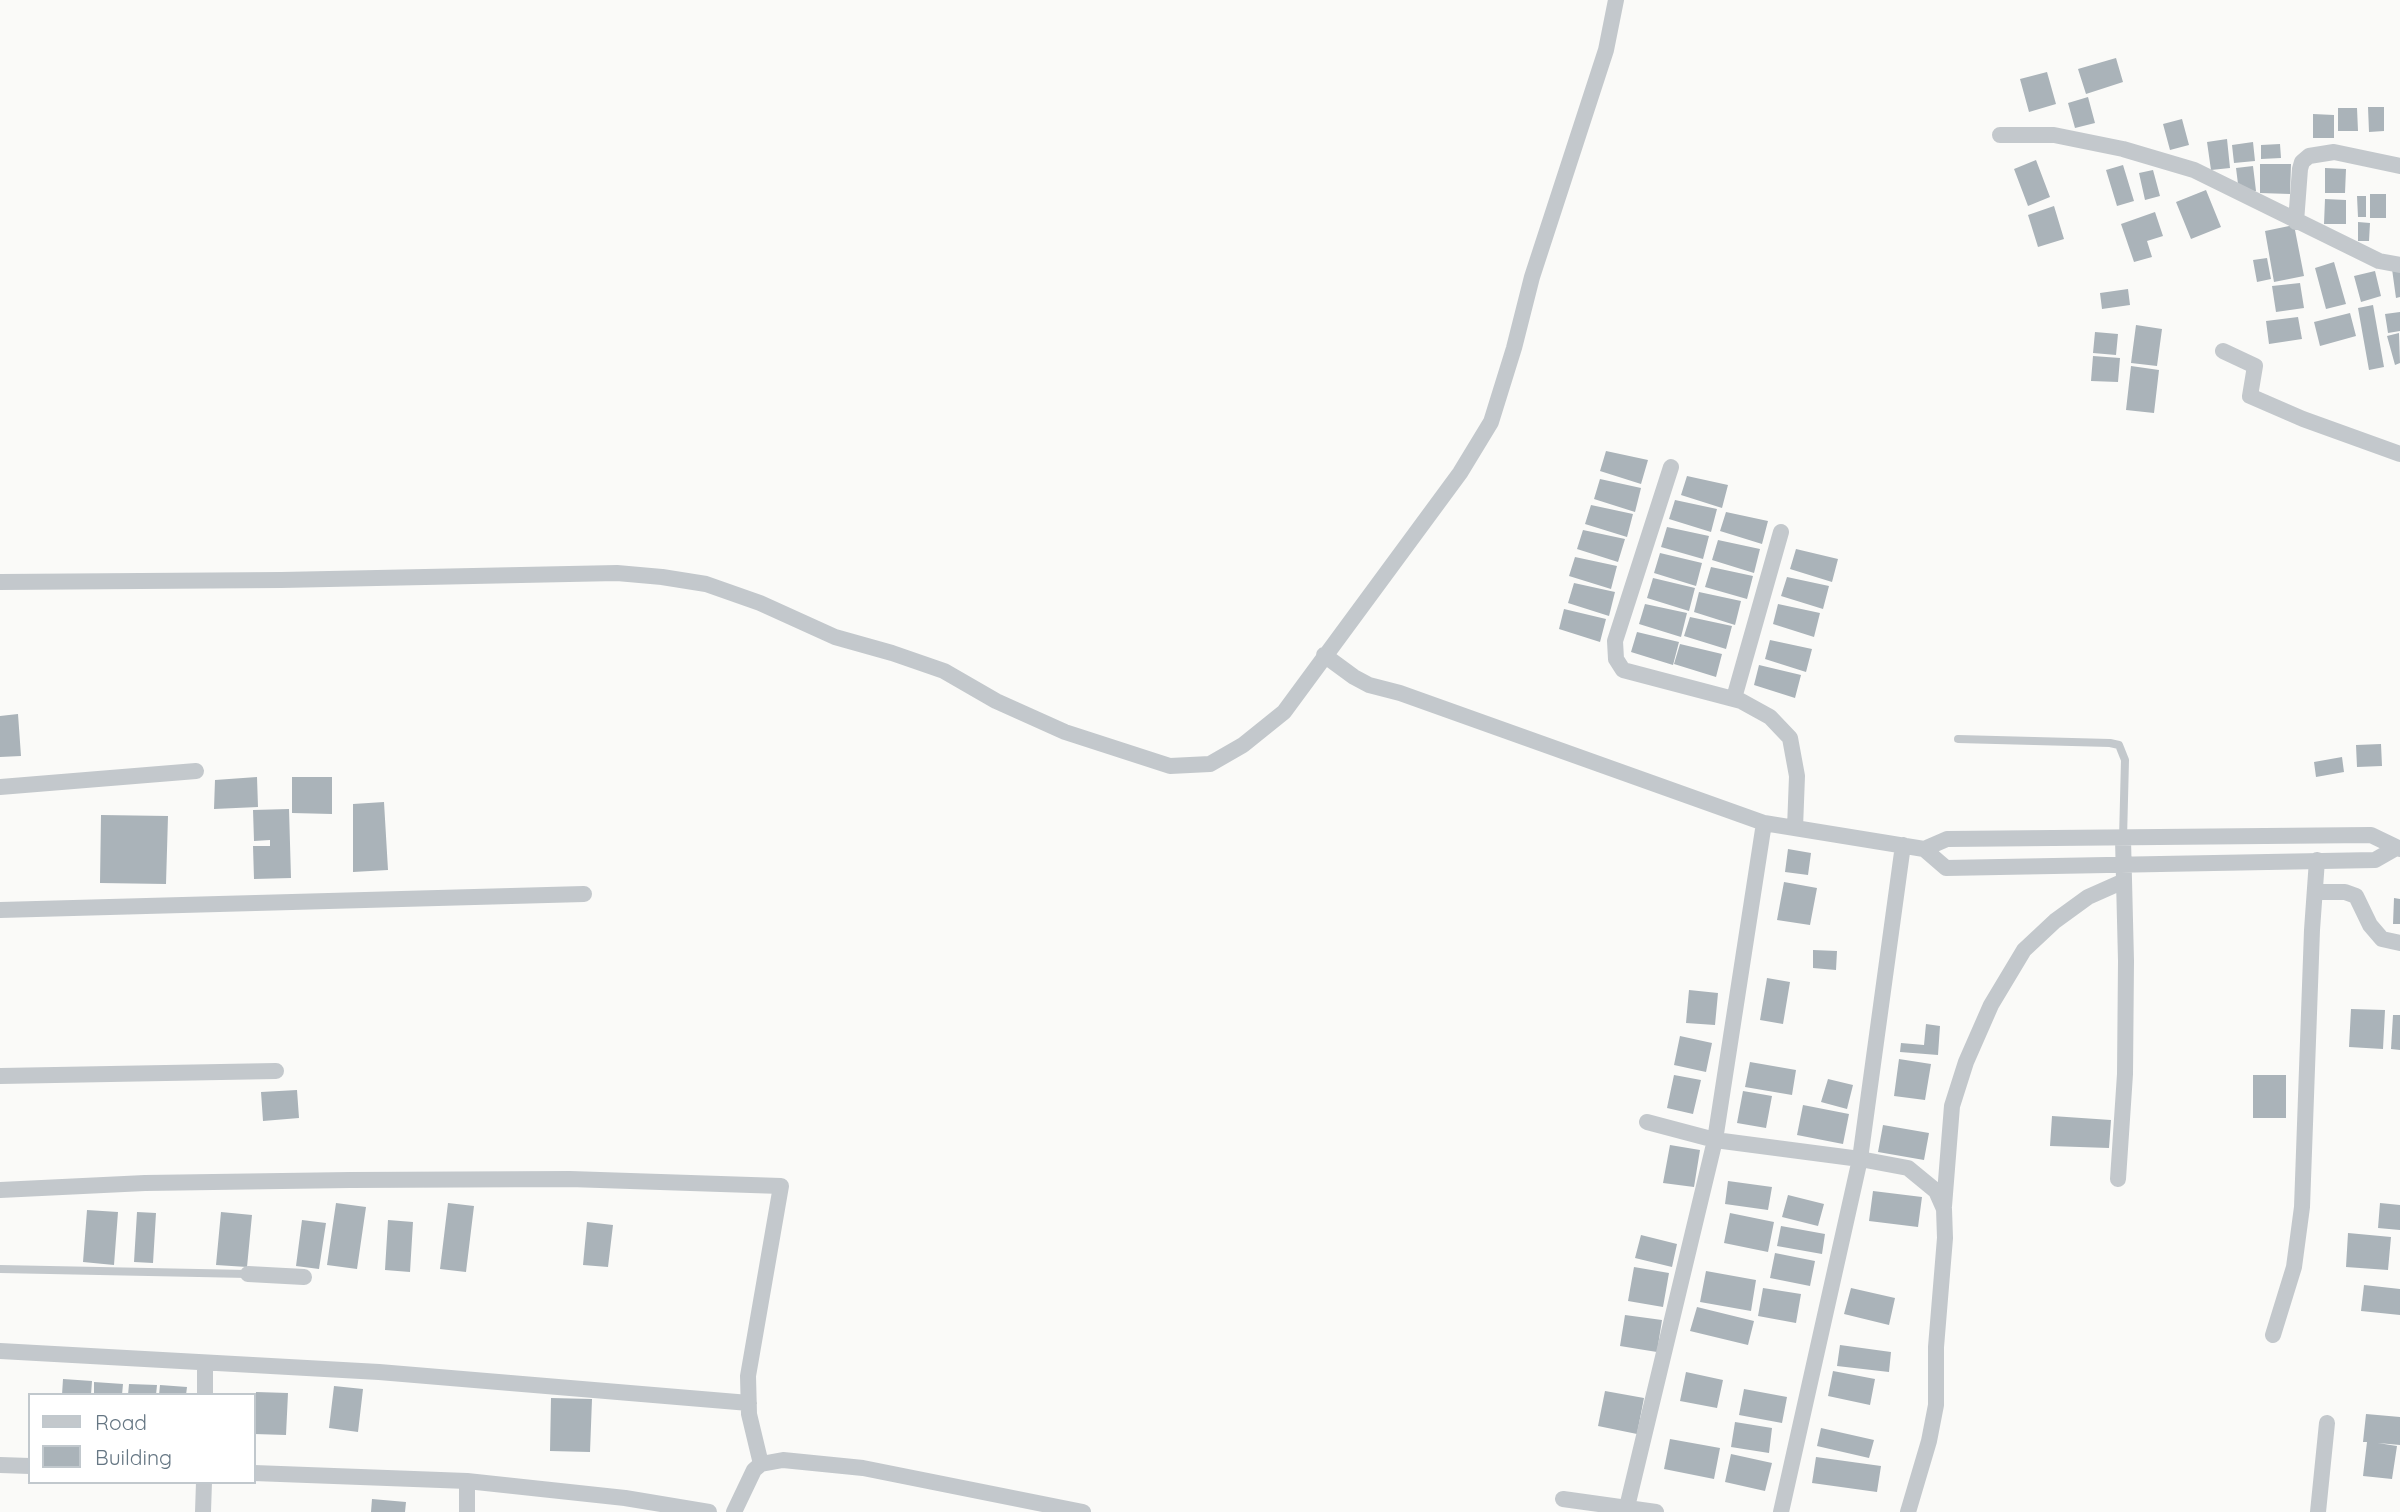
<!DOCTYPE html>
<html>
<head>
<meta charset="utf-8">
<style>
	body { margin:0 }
	#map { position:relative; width:2400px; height:1512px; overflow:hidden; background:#fafaf8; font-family:Quicksand,sans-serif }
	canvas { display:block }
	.legend { position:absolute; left:28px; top:1393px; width:228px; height:91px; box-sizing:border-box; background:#fff; border:2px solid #c1c8cd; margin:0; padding:9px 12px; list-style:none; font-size:21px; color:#657683 }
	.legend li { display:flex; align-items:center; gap:14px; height:35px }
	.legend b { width:35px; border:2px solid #c1c8cd }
</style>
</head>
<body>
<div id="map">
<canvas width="2400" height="1512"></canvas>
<ul class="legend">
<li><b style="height:9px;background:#c3c8cc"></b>Road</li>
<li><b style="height:19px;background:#aab3b9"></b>Building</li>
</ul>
</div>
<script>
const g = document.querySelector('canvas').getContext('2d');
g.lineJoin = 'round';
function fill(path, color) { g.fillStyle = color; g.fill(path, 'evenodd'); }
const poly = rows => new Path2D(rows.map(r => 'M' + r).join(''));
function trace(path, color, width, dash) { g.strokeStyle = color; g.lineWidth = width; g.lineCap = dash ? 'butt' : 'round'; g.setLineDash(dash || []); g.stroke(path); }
fill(poly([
	[2116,58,2123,82,2086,94,2078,69],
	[2047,72,2056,104,2029,112,2020,79],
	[2088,97,2095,123,2075,128,2068,103],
	[2368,107,2384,107,2384,131,2369,132],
	[2338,108,2357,108,2358,131,2338,131],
	[2313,114,2334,115,2334,138,2313,138],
	[2182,119,2189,145,2170,150,2163,124],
	[2227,139,2230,168,2211,170,2207,142],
	[2253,142,2255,161,2234,163,2232,145],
	[2280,144,2281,158,2261,159,2261,145],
	[2036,160,2050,197,2028,206,2014,169],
	[2260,164,2291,164,2290,194,2260,193],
	[2123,165,2134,201,2117,206,2106,170],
	[2253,166,2256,191,2239,192,2236,168],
	[2325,168,2346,169,2345,193,2325,193],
	[2153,170,2160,196,2145,200,2139,173],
	[2206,190,2221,227,2191,239,2176,202],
	[2370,194,2386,194,2386,218,2370,218],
	[2357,196,2366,196,2366,217,2358,217],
	[2325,199,2346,200,2346,224,2324,224],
	[2054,206,2064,239,2038,247,2028,215],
	[2155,212,2163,236,2147,241,2152,257,2134,262,2121,224],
	[2358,222,2370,223,2369,241,2358,241],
	[2294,225,2304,276,2274,282,2265,231],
	[2267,258,2271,279,2257,282,2253,260],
	[2334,262,2346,304,2326,309,2315,268],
	[2392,269,2400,271,2400,297,2396,298],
	[2375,271,2381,296,2361,302,2354,276],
	[2300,283,2304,308,2276,312,2272,286],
	[2128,289,2130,305,2102,309,2100,293],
	[2373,305,2384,367,2369,370,2358,308],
	[2400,312,2400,331,2388,333,2385,314],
	[2350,313,2356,336,2320,346,2314,322],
	[2298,317,2302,339,2269,344,2266,321],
	[2136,325,2162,329,2157,366,2131,363],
	[2095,332,2118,334,2116,355,2093,353],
	[2399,333,2400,363,2395,365,2387,336],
	[2093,356,2120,358,2118,382,2091,381],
	[2131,366,2159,370,2154,413,2126,410],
	[1606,451,1648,460,1641,484,1600,471],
	[1687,476,1728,485,1722,508,1681,495],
	[1600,479,1641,488,1635,512,1594,499],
	[1675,500,1717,509,1711,532,1669,519],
	[1591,505,1633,514,1627,537,1585,524],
	[1726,512,1768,521,1762,544,1720,531],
	[1667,527,1709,536,1703,559,1661,547],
	[1583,530,1625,539,1618,562,1577,549],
	[1718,540,1760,549,1754,573,1712,560],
	[1796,549,1838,559,1832,582,1790,569],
	[1660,553,1702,563,1696,586,1654,573],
	[1575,557,1617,566,1611,589,1569,576],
	[1711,567,1753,576,1747,599,1705,587],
	[1787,577,1829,586,1823,609,1781,596],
	[1653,578,1695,588,1689,611,1647,598],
	[1574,583,1615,592,1609,616,1568,603],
	[1699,592,1741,601,1735,625,1694,612],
	[1645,604,1687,613,1681,637,1639,624],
	[1778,604,1820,613,1814,637,1773,624],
	[1564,609,1606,619,1600,642,1559,629],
	[1690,617,1732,626,1726,649,1684,636],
	[1637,632,1679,642,1673,665,1631,652],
	[1770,640,1812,649,1806,672,1765,659],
	[1680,644,1722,654,1716,677,1674,664],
	[1759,665,1801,675,1795,698,1754,685],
	[18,714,21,756,0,757,0,716],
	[2381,744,2382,766,2357,767,2356,745],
	[2342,757,2344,772,2316,777,2314,762],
	[257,777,258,807,214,809,215,780],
	[292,777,332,777,332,814,292,813],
	[384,802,388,870,353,872,353,804],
	[289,809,291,878,254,879,253,846,270,846,270,840,254,841,253,810],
	[101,815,168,816,166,884,100,883],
	[1788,849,1811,853,1808,875,1785,872],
	[1784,882,1817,888,1810,925,1777,920],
	[2394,898,2400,899,2400,924,2393,924],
	[1813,950,1837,951,1836,970,1813,968],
	[1767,978,1790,982,1783,1024,1760,1020],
	[1689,990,1718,993,1715,1025,1686,1023],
	[2351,1009,2385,1010,2383,1049,2349,1047],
	[2393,1015,2400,1015,2400,1050,2391,1049],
	[1926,1024,1940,1026,1938,1055,1900,1052,1901,1043,1924,1045],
	[1680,1036,1712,1043,1706,1072,1674,1065],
	[1899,1059,1931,1064,1925,1100,1894,1096],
	[1750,1062,1796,1070,1792,1095,1745,1087],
	[1674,1075,1701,1080,1693,1114,1667,1108],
	[2253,1075,2286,1075,2286,1118,2253,1118],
	[1828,1079,1853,1085,1847,1109,1821,1102],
	[297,1090,299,1118,263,1121,261,1092],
	[1743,1091,1772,1096,1766,1128,1737,1123],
	[1803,1105,1849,1114,1843,1144,1797,1135],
	[2052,1116,2111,1120,2109,1148,2050,1146],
	[1883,1125,1929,1133,1924,1160,1878,1152],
	[1670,1145,1700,1150,1694,1187,1663,1183],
	[1728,1181,1772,1187,1768,1210,1725,1204],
	[1873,1191,1922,1197,1918,1227,1869,1221],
	[1788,1195,1824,1204,1818,1226,1782,1217],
	[336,1203,366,1207,357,1269,327,1265],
	[448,1203,474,1206,466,1272,440,1269],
	[2380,1203,2400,1205,2400,1230,2378,1228],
	[87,1210,118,1212,114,1265,83,1262],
	[137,1212,156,1213,153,1263,134,1262],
	[221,1212,252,1215,247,1267,216,1265],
	[1730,1213,1774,1222,1768,1252,1724,1243],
	[302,1220,326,1223,319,1269,296,1266],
	[388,1220,413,1222,410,1272,385,1270],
	[587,1222,613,1225,608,1267,583,1265],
	[1781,1226,1825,1234,1822,1254,1777,1246],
	[2348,1233,2391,1237,2388,1270,2346,1267],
	[1641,1235,1677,1244,1672,1267,1635,1258],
	[1775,1253,1815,1261,1810,1286,1770,1278],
	[1634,1267,1669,1273,1663,1307,1628,1301],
	[1706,1271,1756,1280,1751,1311,1700,1302],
	[2364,1285,2400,1289,2400,1315,2361,1311],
	[1763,1288,1801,1294,1796,1323,1758,1316],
	[1851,1288,1895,1298,1889,1325,1844,1314],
	[1697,1307,1754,1321,1748,1345,1690,1331],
	[1625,1315,1662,1320,1657,1352,1620,1346],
	[1840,1345,1891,1352,1889,1372,1837,1366],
	[1833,1371,1875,1379,1870,1405,1828,1396],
	[1686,1372,1723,1380,1717,1408,1680,1401],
	[63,1379,92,1381,91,1395,62,1395],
	[94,1382,123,1384,122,1395,94,1395],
	[129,1384,157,1385,156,1395,128,1395],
	[160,1385,187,1387,186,1395,159,1395],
	[334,1386,363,1389,358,1432,329,1428],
	[1744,1389,1787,1397,1782,1423,1739,1415],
	[1605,1391,1644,1398,1637,1434,1598,1426],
	[256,1392,288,1393,286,1435,254,1434],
	[551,1398,592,1399,590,1452,550,1451],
	[2366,1414,2400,1417,2400,1445,2378,1443,2397,1446,2392,1479,2363,1476,2367,1442,2363,1442],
	[1735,1422,1772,1428,1769,1453,1731,1447],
	[1821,1428,1874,1440,1869,1458,1817,1446],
	[1670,1439,1720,1448,1714,1479,1664,1469],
	[1731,1454,1772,1463,1765,1491,1725,1482],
	[1816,1457,1881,1466,1877,1492,1812,1483],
	[372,1499,406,1502,405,1512,371,1512]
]), '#aab3b9');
trace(poly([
	[1958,739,2110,743,2119,745,2125,760,2123,839],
	[0,1269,248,1274]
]), '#c3c8cc', 8);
trace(poly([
	[2000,135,2054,135,2123,149,2194,170,2379,261,2400,265],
	[2296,222,2300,169,2302,162,2309,156,2334,152,2400,166],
	[2223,351,2255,366,2250,396,2303,419,2400,454],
	[1671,467,1615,641,1616,659,1623,670,1741,701,1770,717,1790,738,1797,776,1795,828],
	[0,582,281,580,617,573,662,577,706,584,760,603,835,637,892,653,944,671,996,701,1065,732,1170,766,1210,764,1243,745,1284,712,1460,473,1491,422,1514,348,1532,277,1606,50,1616,0],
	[1324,655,1354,677,1369,685,1400,693,1764,823,1924,849,1946,868,2375,860,2396,848],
	[1734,698,1781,532],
	[0,787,196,771],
	[1924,849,1947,839,2371,835,2400,849],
	[2315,892,2345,892,2356,896,2370,925,2382,939,2400,943],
	[0,910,584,894],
	[0,1076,276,1071],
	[1647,1122,1715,1140,1860,1159,1908,1168,1936,1191,1944,1209,1945,1238,1936,1347,1936,1405,1929,1441,1908,1512],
	[2118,1179,2125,1074,2126,961,2123,839],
	[0,1190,145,1183,350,1180,570,1179,781,1186,748,1376,749,1414,761,1464],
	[1944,1206,1952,1106,1966,1062,1991,1005,2024,950,2055,921,2088,897,2124,881],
	[248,1274,304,1277],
	[2273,1335,2294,1267,2302,1207,2312,930,2317,860],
	[0,1351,379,1372,749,1403],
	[205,1395,205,1363],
	[0,1465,30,1466],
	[254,1473,467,1481,625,1498,709,1512],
	[467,1481,467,1512],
	[1563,1499,1656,1512],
	[1627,1507,1715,1140,1764,823],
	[203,1512,204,1482],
	[734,1512,754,1470,761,1464,783,1460,863,1468,1083,1512],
	[1781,1512,1860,1159,1903,845],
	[2318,1512,2327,1423]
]), '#c3c8cc', 16);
</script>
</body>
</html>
